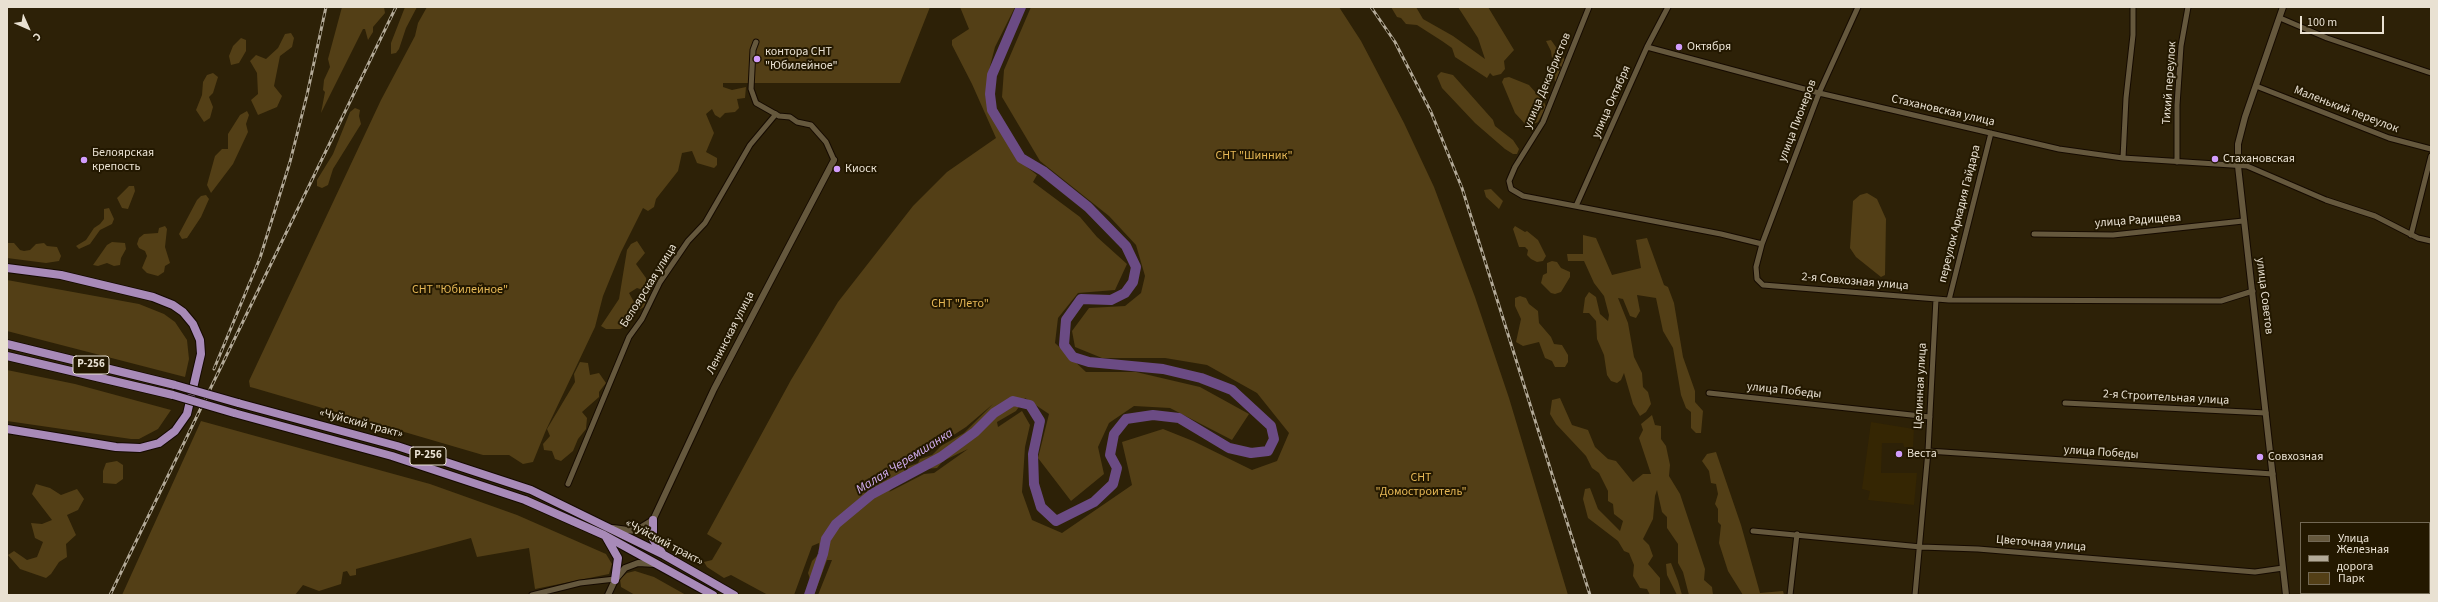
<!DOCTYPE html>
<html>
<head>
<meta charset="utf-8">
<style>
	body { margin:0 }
	#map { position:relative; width:2438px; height:602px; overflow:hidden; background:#2d2107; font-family:"Source Sans 3",sans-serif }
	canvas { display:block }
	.frame { position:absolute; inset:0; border:8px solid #e9e1d2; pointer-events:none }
	.legend { position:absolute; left:2300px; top:522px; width:130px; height:72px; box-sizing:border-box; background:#231800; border:1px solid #726854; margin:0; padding:5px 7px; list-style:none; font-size:12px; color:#e9e1d2 }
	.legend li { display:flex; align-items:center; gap:8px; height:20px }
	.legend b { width:20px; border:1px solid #726854 }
	.north { position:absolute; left:8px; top:8px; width:40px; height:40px; -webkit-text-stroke:3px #231800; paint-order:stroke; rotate:135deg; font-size:11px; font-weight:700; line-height:16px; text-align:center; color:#e9e1d2 }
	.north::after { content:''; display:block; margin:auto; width:14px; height:18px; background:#e9e1d2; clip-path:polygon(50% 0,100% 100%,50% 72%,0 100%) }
	.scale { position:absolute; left:2300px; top:16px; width:84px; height:18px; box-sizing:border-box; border:2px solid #e9e1d2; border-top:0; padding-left:5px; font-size:12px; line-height:14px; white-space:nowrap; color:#e9e1d2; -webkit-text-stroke:3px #231800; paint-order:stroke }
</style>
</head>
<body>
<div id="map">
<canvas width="2438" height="602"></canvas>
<div class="frame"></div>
<ul class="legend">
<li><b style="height:5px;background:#65583d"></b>Улица</li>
<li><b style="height:5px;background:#b3aa98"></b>Железная дорога</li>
<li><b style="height:11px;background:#533f16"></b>Парк</li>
</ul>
<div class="north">С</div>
<div class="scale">100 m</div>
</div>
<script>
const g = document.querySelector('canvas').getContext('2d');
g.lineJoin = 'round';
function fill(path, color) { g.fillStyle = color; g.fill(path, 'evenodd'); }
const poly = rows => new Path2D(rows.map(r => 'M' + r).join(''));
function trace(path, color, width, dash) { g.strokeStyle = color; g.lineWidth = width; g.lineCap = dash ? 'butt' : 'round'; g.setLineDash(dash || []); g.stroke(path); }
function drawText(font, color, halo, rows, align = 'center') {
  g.font = font + ' "Source Sans 3",sans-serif'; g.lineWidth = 4; g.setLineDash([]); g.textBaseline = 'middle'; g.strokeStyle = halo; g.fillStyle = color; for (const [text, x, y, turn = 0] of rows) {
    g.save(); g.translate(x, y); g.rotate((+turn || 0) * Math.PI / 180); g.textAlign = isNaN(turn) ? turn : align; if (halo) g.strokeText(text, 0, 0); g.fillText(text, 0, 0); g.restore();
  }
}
fill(poly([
	[1871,422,1914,429,1913,447,1904,447,1903,443,1882,443,1881,473,1917,473,1914,505,1868,500,1870,491,1862,489]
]), '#352603');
fill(poly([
	[342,7,384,7,385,13,373,27,373,32,368,40,365,29,363,29,321,113,325,92,323,90,324,80,330,67,328,59],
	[405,7,417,7,406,28,399,49,396,53,391,54,391,43],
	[427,7,930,7,900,83,723,83,723,87,732,90,746,87,745,98,737,99,739,108,735,112,725,113,720,118,715,115,712,109,706,114,714,133,706,152,717,158,717,165,714,168,697,163,692,151,682,153,678,171,656,199,654,207,648,211,643,208,621,252,603,296,595,327,546,430,533,462,523,464,509,455,483,455,254,388,250,387,249,381,381,100,415,36,418,23],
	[960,7,1015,7,995,47,988,74,987,102,1023,164,1037,175,1033,182,1080,217,1097,237,1127,264,1115,290,1078,293,1058,318,1055,343,1086,372,1136,372,1200,387,1249,414,1232,440,1170,408,1134,406,1109,423,1098,447,1104,474,1071,501,1038,458,1049,414,1025,398,1016,411,997,422,998,427,1022,411,1030,425,1025,447,1022,492,1032,520,1062,533,1132,485,1122,442,1163,429,1193,441,1252,470,1277,461,1289,433,1257,393,1207,365,1165,358,1102,358,1075,347,1072,331,1089,308,1125,306,1141,293,1145,276,1136,245,1109,216,1040,161,1002,97,1004,70,1031,7,1339,7,1361,41,1404,123,1434,187,1475,297,1509,398,1568,595,818,595,832,560,827,560,814,595,805,595,810,579,808,573,812,561,820,553,819,543,812,546,794,595,768,595,731,575,724,578,707,567,704,562,712,560,722,543,707,534,791,380,838,302,913,206,947,172,996,138,972,84,952,45,952,40,969,29],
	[993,404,964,433,941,446,932,455,920,459,918,463,901,469,966,427],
	[968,449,934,473,924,474,889,492,895,485,906,481,925,469,937,468,943,461],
	[1391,7,1416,7,1423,19,1453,36,1485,59,1478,38,1458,7,1488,7,1514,50,1504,61,1505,69,1501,74,1493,76,1490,73,1487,78,1455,57,1452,48,1442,41,1417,25,1406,24,1401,18,1397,17],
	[291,33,294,38,292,47,280,56,274,86,282,96,277,107,258,115,251,100,258,94,257,73,250,61,256,55,266,59,278,48,285,34],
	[241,38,246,40,246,51,239,63,231,65,229,56,233,46],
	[1551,40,1565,60,1559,78,1555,82,1551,51,1546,41],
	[1441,72,1453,75,1493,120,1495,126,1513,140,1519,149,1517,154,1513,154,1505,149,1475,123,1442,88,1437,76],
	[213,73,218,77,213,93,209,97,213,107,210,118,204,122,196,110,202,95,203,82,207,75],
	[1509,77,1529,85,1544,102,1546,107,1538,122,1529,126,1526,125,1515,113,1502,82,1504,78],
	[355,108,360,110,359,116,361,124,333,169,328,185,322,188,317,186,317,180,333,154,350,112],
	[247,111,249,115,246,124,248,132,233,164,211,193,207,185,215,156,222,149,228,149,228,134,240,115],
	[129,186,134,186,135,191,128,209,122,208,117,198],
	[1491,189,1503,201,1499,209,1486,197,1484,190],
	[1867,193,1877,199,1886,219,1885,275,1881,277,1856,257,1850,248,1853,201,1860,195],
	[206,195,209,199,201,217,187,238,182,239,179,234,197,200,201,196],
	[109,208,114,219,112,224,100,230,90,244,79,249,76,246,86,240,94,228,100,224,104,219,104,209],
	[165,226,167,229,165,247,170,263,165,266,164,272,158,276,147,273,142,268,147,256,145,251,139,248,137,244,139,238,144,234,158,233,159,228],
	[1515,226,1525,232,1527,231,1538,240,1546,256,1543,261,1537,262,1531,259,1527,255,1528,250,1525,247,1519,247,1513,229],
	[1583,235,1596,238,1612,275,1641,268,1636,240,1647,238,1664,285,1668,287,1674,303,1683,357,1695,391,1695,402,1703,411,1701,433,1696,433,1691,428,1691,412,1686,408,1681,395,1673,348,1663,331,1656,298,1637,295,1640,311,1636,318,1630,316,1623,299,1618,298,1628,323,1634,357,1642,373,1643,387,1648,392,1651,404,1646,412,1640,416,1633,404,1624,373,1621,380,1617,383,1611,381,1607,375,1604,355,1597,339,1596,321,1589,313,1583,313,1585,298,1589,292,1596,297,1600,314,1608,321,1609,315,1604,296,1594,283,1584,261,1568,261,1567,254,1583,254],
	[637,241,645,253,636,264,646,278,646,286,643,290,637,288,629,293,634,302,644,297,646,301,644,307,639,310,635,307,626,315,630,324,620,329,606,329,601,326,619,299,627,250,631,244],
	[112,242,125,243,126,249,121,258,120,265,114,266,107,263,98,266,93,265,107,245],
	[7,243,14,243,20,250,24,251,30,250,36,244,44,243,47,246,57,247,61,256,59,261,46,263,7,258],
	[1552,261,1557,262,1561,268,1570,272,1570,277,1561,292,1555,294,1551,293,1541,283,1543,275,1547,273,1547,263],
	[7,280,139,304,164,314,175,322,187,340,189,359,185,377,7,331],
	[1520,296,1526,298,1529,304,1538,311,1539,323,1551,337,1554,344,1562,345,1568,355,1568,362,1565,367,1555,367,1552,361,1545,358,1539,342,1523,346,1516,342,1521,319,1515,306,1515,298],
	[580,362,588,363,590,375,599,373,606,383,599,392,599,397,582,412,587,418,586,429,578,439,573,451,561,461,555,459,552,451,544,450,543,444,550,436,547,429,575,382,574,374],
	[7,370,75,384,171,410,158,429,139,439,131,439,7,421],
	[1560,398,1572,425,1588,430,1595,447,1608,459,1616,461,1633,482,1643,474,1651,474,1639,438,1643,430,1641,424,1652,415,1655,425,1661,426,1661,439,1666,446,1670,465,1669,476,1680,494,1705,569,1704,580,1712,587,1713,595,1689,595,1683,572,1678,563,1678,544,1667,528,1667,517,1662,512,1657,490,1655,496,1653,519,1643,539,1649,545,1653,556,1648,564,1660,578,1660,595,1650,595,1647,589,1640,588,1633,576,1634,565,1629,553,1624,551,1618,541,1588,518,1583,499,1585,489,1590,488,1598,509,1620,531,1623,521,1614,514,1613,504,1608,501,1608,491,1599,473,1592,468,1586,456,1556,424,1550,414,1552,400],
	[201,421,430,484,517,515,606,554,612,564,609,574,535,589,529,548,477,557,471,538,356,569,356,575,350,576,347,571,343,572,341,584,319,591,303,585,295,595,122,595],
	[1716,452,1741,525,1760,593,1783,591,1784,595,1743,595,1728,571,1719,543,1721,525,1718,522,1718,509,1715,504,1718,494,1716,484,1711,483,1709,471,1702,461,1707,454],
	[117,461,123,465,123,479,116,484,103,483,103,471,106,463],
	[36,484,50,488,61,495,77,489,84,499,78,510,67,515,76,535,66,544,67,557,59,562,51,574,46,578,20,569,8,555,14,551,27,560,37,557,43,542,35,538,31,523,42,524,52,520,32,494],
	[1671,563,1678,581,1682,595,1677,595,1667,575,1666,564],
	[635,571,654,577,686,595,635,595,621,587,620,579,627,573]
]), '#533f16');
trace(poly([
	[809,595,823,554,826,539,836,524,872,494,941,457,975,432,994,413,1013,401,1030,405,1040,421,1033,454,1034,484,1041,507,1056,521,1094,502,1113,484,1117,468,1110,455,1114,434,1126,419,1153,415,1179,418,1229,448,1251,453,1268,451,1274,439,1271,426,1232,390,1201,378,1163,369,1089,362,1073,357,1064,345,1066,320,1081,299,1111,300,1125,293,1133,282,1136,267,1126,246,1088,207,1043,171,1021,158,992,110,990,94,992,75,1021,7]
]), '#6b4b84', 10);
const minor = poly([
	[1589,7,1543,122,1515,167,1509,181,1511,189,1523,196,1721,234,1762,244,1756,267,1757,279,1763,285,1949,300,2221,301,2253,291],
	[2280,18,2327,38,2431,73],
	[756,42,753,50,751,89,756,103,779,116,790,117,797,122,811,125,826,142,834,160],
	[1647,47,1819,93,2059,149,2123,158,2247,166,2326,200,2375,216,2418,238,2431,241],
	[2256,86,2389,138,2431,149],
	[2123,158,2126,98,2133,35,2133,7],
	[2177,162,2177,105,2181,46,2188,7],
	[1576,206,1647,47,1668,7],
	[2034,234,2113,235,2243,221],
	[2411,235,2431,156],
	[1762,244,1819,93,1858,7],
	[1949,300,1991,133],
	[1709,393,1930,417],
	[2065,403,2266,413],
	[1928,451,2273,474],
	[568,484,629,337,642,319,660,282,688,241,705,223,750,145,776,114],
	[1753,531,1921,547,1978,549,2255,572,2283,568],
	[532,595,580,583,615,579],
	[1790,595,1797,534],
	[1915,595,1928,451,1936,299]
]);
const tertiary = poly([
	[2283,7,2245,117,2238,144,2238,166,2286,595],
	[613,528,635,531,653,520,714,389,834,160],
	[608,595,615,580,625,568,638,563,655,564]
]);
const trunk = poly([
	[7,268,61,275,153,297,173,305,183,312,193,324,200,340,201,354,187,414,175,431,159,443,140,448,116,447,7,429],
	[7,344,175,385],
	[7,356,173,395],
	[238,403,397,446,531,490,664,555,734,595],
	[234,413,392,456,525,500,604,535,713,595],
	[653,520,653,539,662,553],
	[606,537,618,558,615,580]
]);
trace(minor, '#150a00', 7);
trace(tertiary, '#150a00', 8);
trace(trunk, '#150a00', 10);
trace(minor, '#65583d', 5);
trace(tertiary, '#65583d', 6);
trace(trunk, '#a88ab8', 8);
const rail = poly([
	[1371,7,1395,42,1431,112,1462,188,1590,595],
	[214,369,260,258,290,162,307,95,326,7],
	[110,595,396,7]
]);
trace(rail, '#b3aa98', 3);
trace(rail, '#231800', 1.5, [4.5]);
const trunkBridge = poly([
	[175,385,238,403],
	[173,395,234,413]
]);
trace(trunkBridge, '#150a00', 10, []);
trace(trunkBridge, '#a88ab8', 8);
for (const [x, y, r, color] of [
	[1679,47,4,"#d29dfd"],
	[757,59,4,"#d29dfd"],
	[2215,159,4,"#d29dfd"],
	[84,160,4,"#d29dfd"],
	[837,169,4,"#d29dfd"],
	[1899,454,4,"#d29dfd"],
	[2260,457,4,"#d29dfd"]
]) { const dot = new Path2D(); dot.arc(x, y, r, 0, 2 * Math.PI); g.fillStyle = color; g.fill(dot); trace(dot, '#231800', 1.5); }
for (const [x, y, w] of [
	[91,365,36],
	[428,456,36]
]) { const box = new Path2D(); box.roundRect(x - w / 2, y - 9, w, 18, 3); g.fillStyle = '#231800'; g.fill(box); trace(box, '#e9e1d2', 1); }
drawText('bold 11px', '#e9e1d2', null, [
	["Р-256",91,365],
	["Р-256",428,456]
]);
drawText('12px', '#e9e1d2', '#231800', [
	["Октября",1687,47],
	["контора СНТ",765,52],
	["\"Юбилейное\"",765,66],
	["Белоярская",92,153],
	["крепость",92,167],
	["Стахановская",2223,159],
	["Киоск",845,169],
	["Веста",1907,454],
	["Совхозная",2268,457]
], 'left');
drawText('12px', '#e9e1d2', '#231800', [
	["улица Декабристов",1548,81,-67],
	["Тихий переулок",2170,83,-86],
	["улица Октября",1612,102,-66],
	["Маленький переулок",2346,110,21],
	["Стахановская улица",1943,111,13],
	["улица Пионеров",1798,121,-69],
	["переулок Аркадия Гайдара",1960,214,-76],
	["улица Радищева",2138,221,-4],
	["2-я Совхозная улица",1855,282,5],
	["Белоярская улица",649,286,-58],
	["улица Советов",2264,296,83],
	["Ленинская улица",731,333,-63],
	["Целинная улица",1921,386,-87],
	["улица Победы",1784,391,6],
	["2-я Строительная улица",2166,398,3],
	["«Чуйский тракт»",361,424,15],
	["улица Победы",2101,453,4],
	["«Чуйский тракт»",664,543,28],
	["Цветочная улица",2041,544,5]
]);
drawText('12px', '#e5b755', '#231800', [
	["СНТ \"Шинник\"",1254,156],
	["СНТ \"Юбилейное\"",460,290],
	["СНТ \"Лето\"",960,304],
	["СНТ",1421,478],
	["\"Домостроитель\"",1421,492]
]);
drawText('italic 13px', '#d5b0f4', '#231800', [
	["Малая Черемшанка",905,462,-32]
]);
</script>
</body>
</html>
